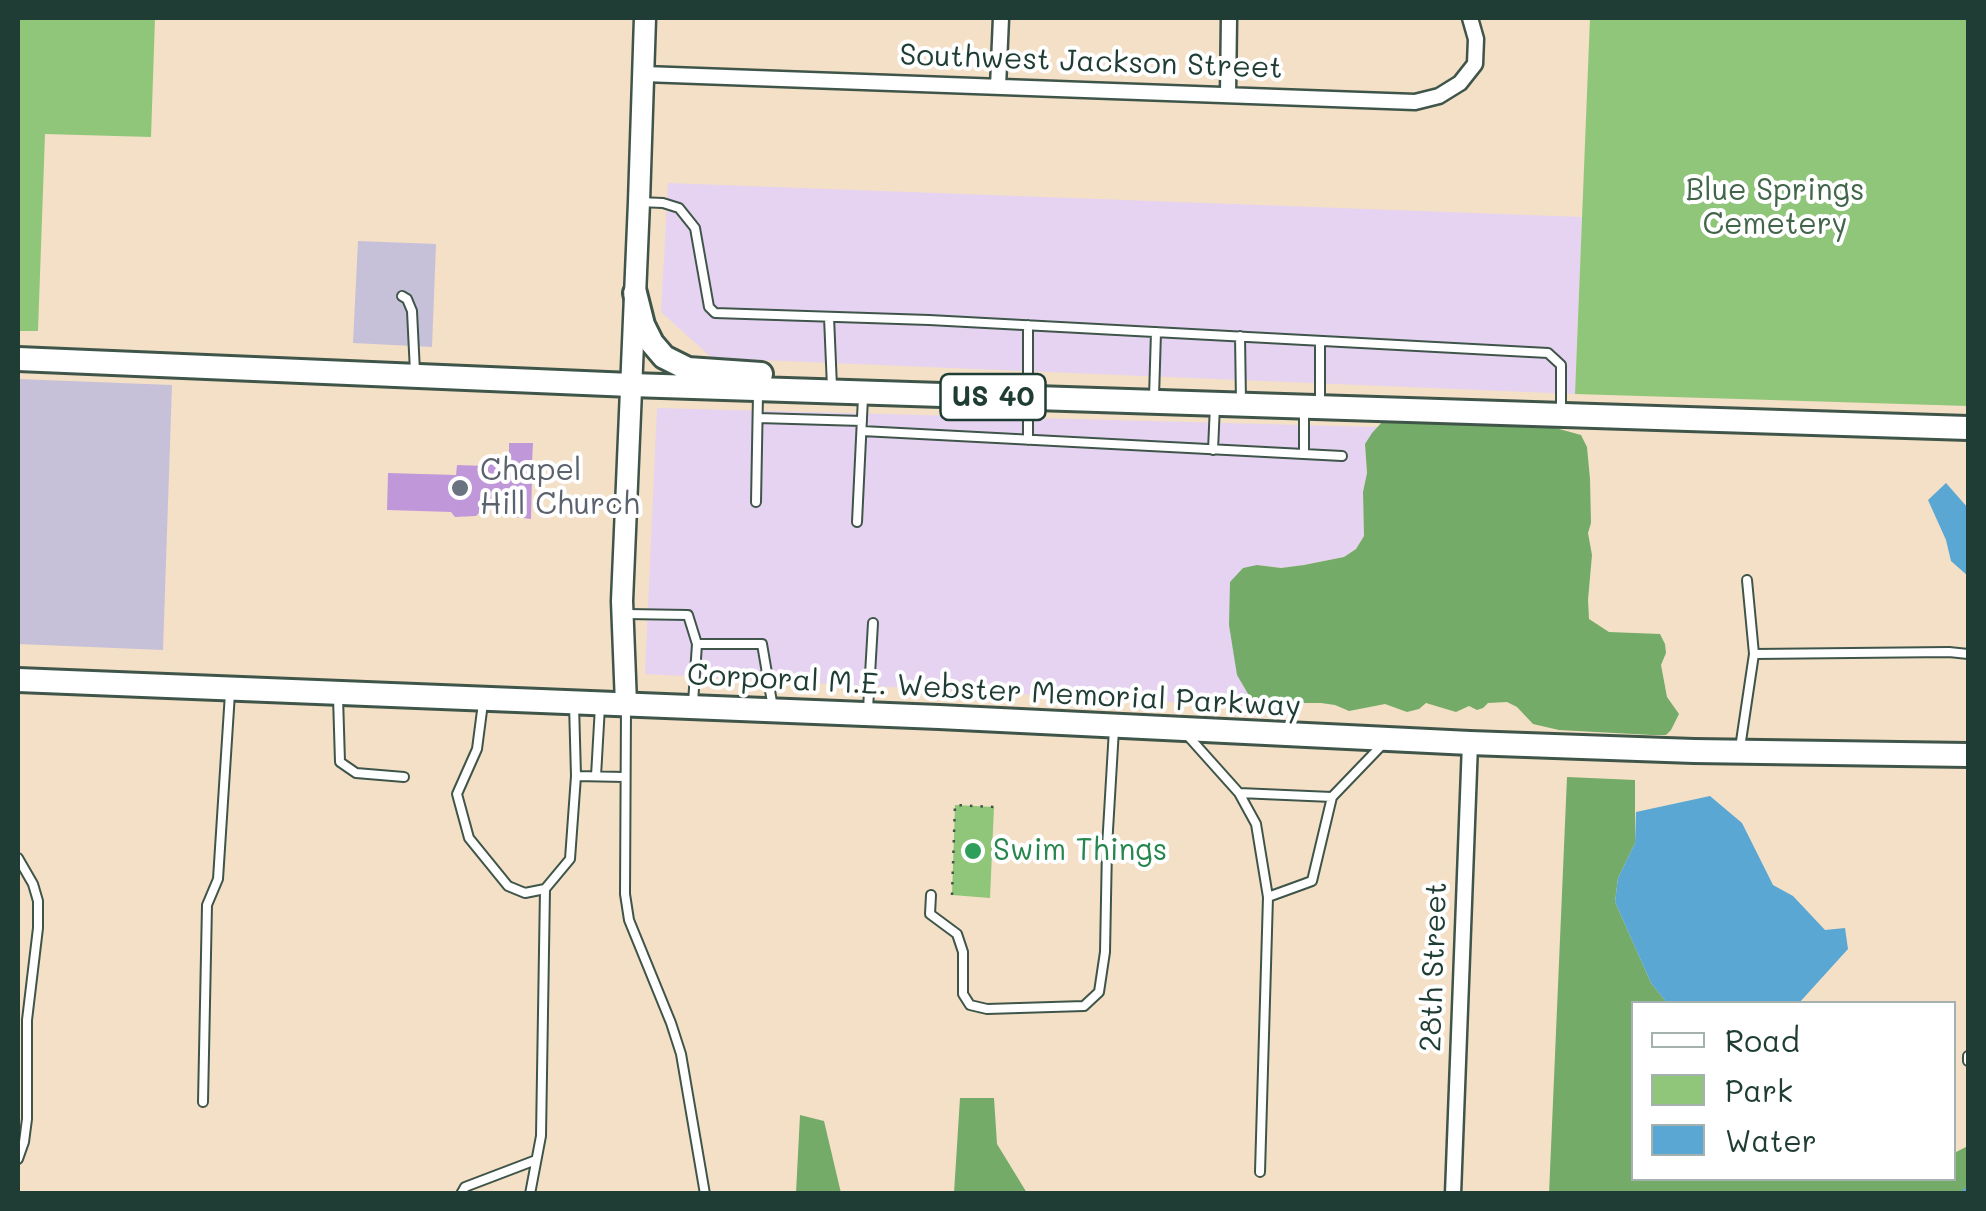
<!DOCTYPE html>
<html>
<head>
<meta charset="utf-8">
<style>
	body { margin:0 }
	#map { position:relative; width:1986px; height:1211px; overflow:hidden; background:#f4e0c6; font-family:Mali,sans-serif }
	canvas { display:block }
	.frame { position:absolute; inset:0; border:20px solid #1f3d34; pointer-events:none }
	.legend { position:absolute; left:1631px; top:1001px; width:325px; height:180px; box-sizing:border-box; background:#fff; border:2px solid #a5b1ae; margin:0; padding:12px 18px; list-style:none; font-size:30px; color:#1f3d34 }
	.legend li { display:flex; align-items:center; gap:20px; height:50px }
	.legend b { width:50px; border:2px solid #a5b1ae }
</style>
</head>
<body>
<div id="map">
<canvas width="1986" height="1211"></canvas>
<div class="frame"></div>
<ul class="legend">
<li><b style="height:12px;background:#fff"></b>Road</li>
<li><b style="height:28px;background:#90c679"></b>Park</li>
<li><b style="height:28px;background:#59a7d2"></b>Water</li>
</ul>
</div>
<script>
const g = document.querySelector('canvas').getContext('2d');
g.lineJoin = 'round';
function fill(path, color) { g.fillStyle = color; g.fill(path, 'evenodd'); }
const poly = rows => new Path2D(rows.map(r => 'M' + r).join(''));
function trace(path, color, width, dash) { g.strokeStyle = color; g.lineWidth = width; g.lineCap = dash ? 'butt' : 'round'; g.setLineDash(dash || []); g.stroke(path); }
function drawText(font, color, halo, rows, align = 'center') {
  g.font = font + ' Mali,sans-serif'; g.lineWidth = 8; g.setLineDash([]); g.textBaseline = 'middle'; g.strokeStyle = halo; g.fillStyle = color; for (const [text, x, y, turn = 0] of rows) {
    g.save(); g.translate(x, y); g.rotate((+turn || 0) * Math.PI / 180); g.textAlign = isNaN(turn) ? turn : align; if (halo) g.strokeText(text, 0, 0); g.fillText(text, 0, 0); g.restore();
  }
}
fill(poly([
	[668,183,1582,217,1575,394,712,358,661,312],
	[657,408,1378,427,1365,444,1367,473,1363,492,1364,536,1356,549,1344,557,1304,565,1281,568,1257,565,1254,704,1262,707,645,674]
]), '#e5d3f1');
fill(poly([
	[358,241,436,244,432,347,353,343],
	[18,379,172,385,163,650,18,644]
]), '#c7c0d9');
fill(poly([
	[18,18,155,18,151,137,45,134,38,331,18,331],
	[1590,18,1968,18,1968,406,1575,394],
	[955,805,994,807,990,898,952,895]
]), '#90c679');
fill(poly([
	[1383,421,1552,427,1581,435,1587,447,1590,479,1591,523,1588,533,1592,555,1588,600,1589,619,1609,632,1660,634,1665,644,1666,653,1661,665,1667,697,1679,714,1671,730,1666,735,1652,735,1559,730,1533,724,1517,707,1507,702,1488,703,1483,708,1477,710,1469,706,1456,712,1426,703,1419,709,1407,712,1385,704,1349,711,1335,705,1321,703,1301,703,1270,710,1254,704,1237,675,1229,625,1230,582,1243,568,1257,565,1281,568,1304,565,1344,557,1356,549,1364,536,1363,492,1367,473,1365,444,1372,433],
	[1567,777,1635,780,1635,843,1618,878,1615,902,1651,983,1667,1003,1634,1004,1634,1178,1954,1178,1954,1153,1968,1146,1968,1193,1549,1194],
	[960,1098,994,1098,997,1144,1027,1193,954,1193],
	[800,1115,824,1121,841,1193,796,1193]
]), '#74ab69');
fill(poly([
	[1946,483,1968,508,1968,576,1951,561,1946,540,1928,500],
	[1710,796,1742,823,1773,885,1793,896,1825,930,1845,928,1848,949,1799,1003,1667,1003,1651,983,1615,902,1618,878,1635,843,1636,812]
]), '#59a7d2');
trace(poly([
	[1962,1194,1968,1189]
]), '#59a7d2', 5);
fill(poly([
	[509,443,533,443,532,463,538,470,532,476,531,519,515,517,498,500,480,500,480,512,476,516,455,517,451,512,387,510,388,473,456,475,457,465,486,466,490,459,509,459]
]), '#c098da');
const lane = poly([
	[639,202,663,203,679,208,695,228,709,307,715,313,929,320,1548,353,1561,365,1561,414],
	[402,296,407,299,412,311,415,372],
	[829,317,832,387],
	[1028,325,1028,440],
	[1240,336,1241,402],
	[1154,397,1156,332],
	[1320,406,1320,341],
	[758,418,862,421],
	[862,431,1342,456],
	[1213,450,1215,405],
	[1304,454,1304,409],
	[756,502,758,394],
	[857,522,863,397],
	[627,614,688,615,697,644,693,703],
	[697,644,762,644,773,708],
	[1754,654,1949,652,1968,654],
	[338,697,340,762,356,773,404,777],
	[483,703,477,749,457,794,469,838,508,886,525,893,545,889,570,859,576,776,574,704],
	[626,708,625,894,629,920,671,1023,681,1054,705,1194],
	[868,709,873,623],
	[1188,736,1239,793,1256,824,1268,897,1260,1172],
	[1740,748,1754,654,1747,580],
	[576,776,625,777],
	[596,776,600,706],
	[1239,793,1332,797],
	[18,858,33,884,38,901,38,928,27,1020,27,1119,24,1142,18,1159],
	[931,895,930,914,957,934,963,952,963,994,970,1005,987,1009,1084,1006,1099,992,1105,952,1107,847,1114,729],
	[1268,897,1312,881,1332,797,1382,745],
	[1968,1056,1968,1061],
	[203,1102,207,905,218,879,230,693],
	[461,1194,465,1187,536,1160],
	[530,1194,541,1136,545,889]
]);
const street = poly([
	[644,74,1415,102,1439,96,1460,83,1475,64,1476,39,1470,18],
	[998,87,1001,18],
	[1228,94,1229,18],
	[1453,1194,1470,743]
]);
const secondary = poly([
	[626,704,622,601,639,202,645,18]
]);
const primary = poly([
	[635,293,643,325,652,343,664,357,688,369,761,374],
	[18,359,631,385,1968,428],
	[18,680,939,717,1470,743,1694,751,1968,755]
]);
trace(lane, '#3f554a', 12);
trace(street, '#3f554a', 19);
trace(secondary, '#3f554a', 25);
trace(primary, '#3f554a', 28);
trace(poly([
	[952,895,955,805,994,807]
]), '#3f554a', 2.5, [2.5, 8]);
trace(lane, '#fff', 8);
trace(street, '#fff', 14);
trace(secondary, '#fff', 20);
trace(primary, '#fff', 22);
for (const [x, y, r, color] of [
	[460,488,10,"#6b7280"],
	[973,851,10,"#2e9e5b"]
]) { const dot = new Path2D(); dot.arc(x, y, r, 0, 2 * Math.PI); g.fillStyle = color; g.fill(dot); trace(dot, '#fff', 4); }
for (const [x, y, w] of [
	[993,397,105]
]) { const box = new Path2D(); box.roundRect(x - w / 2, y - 23, w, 46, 8); g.fillStyle = '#fff'; g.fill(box); trace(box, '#1f3d34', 2.5); }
drawText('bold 28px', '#1f3d34', null, [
	["US 40",993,397]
]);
drawText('30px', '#1f3d34', '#fff', [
	["Southwest Jackson Street",1091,62,2],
	["Corporal M.E. Webster Memorial Parkway",994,691,3],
	["28th Street",1434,967,-88]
]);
drawText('30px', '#416649', '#fff', [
	["Blue Springs",1775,191],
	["Cemetery",1775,225]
]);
drawText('30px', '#5b616d', '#fff', [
	["Chapel",480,471],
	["Hill Church",480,505]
], 'left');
drawText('30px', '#27864d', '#fff', [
	["Swim Things",993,851]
], 'left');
</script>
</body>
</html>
